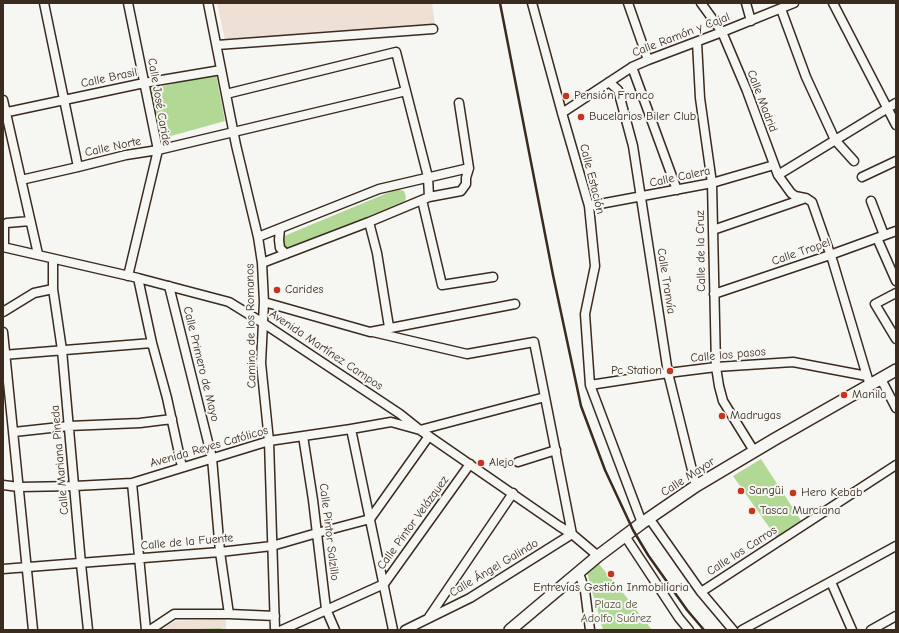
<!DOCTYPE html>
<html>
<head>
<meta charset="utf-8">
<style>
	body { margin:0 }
	#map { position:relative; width:899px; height:633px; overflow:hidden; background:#f6f6f2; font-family:"Comic Neue",sans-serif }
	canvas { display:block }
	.frame { position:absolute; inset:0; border:4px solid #3b2a1e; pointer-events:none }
</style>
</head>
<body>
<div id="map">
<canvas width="899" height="633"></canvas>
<div class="frame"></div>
</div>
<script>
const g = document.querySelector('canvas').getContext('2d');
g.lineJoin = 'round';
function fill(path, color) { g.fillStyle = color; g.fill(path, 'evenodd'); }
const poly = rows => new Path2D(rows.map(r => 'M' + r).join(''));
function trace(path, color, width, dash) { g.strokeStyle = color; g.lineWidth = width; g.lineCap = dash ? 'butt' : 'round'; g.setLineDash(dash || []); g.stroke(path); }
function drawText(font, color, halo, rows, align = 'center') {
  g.font = font + ' "Comic Neue",sans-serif'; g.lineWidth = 4; g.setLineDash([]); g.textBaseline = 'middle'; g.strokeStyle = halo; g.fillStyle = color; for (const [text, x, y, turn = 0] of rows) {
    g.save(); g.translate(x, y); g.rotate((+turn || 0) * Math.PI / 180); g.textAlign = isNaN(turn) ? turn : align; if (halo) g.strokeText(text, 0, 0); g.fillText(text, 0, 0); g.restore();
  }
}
fill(poly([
	[217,3,432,3,435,24,225,40],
	[226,619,226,630,161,630,175,621]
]), '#efe0d5');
fill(poly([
	[216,74,225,121,160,139,150,89],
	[397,189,404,191,406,197,405,201,292,249,285,249,282,246,282,241,284,236],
	[761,459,802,522,776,537,733,476],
	[599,564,624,594,652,630,603,630,587,573],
	[221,628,221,630,170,630]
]), '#b1d995');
const street = poly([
	[44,3,78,167],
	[128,3,158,150,128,276],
	[208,3,236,145,258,237,262,263,264,302,261,363,269,441,275,630],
	[532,3,562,113,589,206,595,266,585,314,590,385,642,523],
	[628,3,648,60],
	[701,3,722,32,747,91,778,175,791,193,795,196,805,198],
	[746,3,751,21],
	[833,3,896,125],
	[781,9,806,77,835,140,854,161],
	[697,42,700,98,712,183,716,367,719,386,723,401,754,451],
	[217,45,433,29],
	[632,67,677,190],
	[609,82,618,90,633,146,668,373,696,486],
	[226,94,396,52,428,177,429,197,369,222,262,263],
	[3,100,38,254],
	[459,103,469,168],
	[3,113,144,83,221,70],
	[562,113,632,67,648,60,722,32,794,3],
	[778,175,896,103],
	[862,177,896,161],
	[21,180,78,167,126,155,158,150,406,91],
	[422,200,442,285,493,277],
	[871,201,884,235],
	[589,206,712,183,774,165],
	[369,222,377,253,389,327],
	[280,229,279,240,280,248,286,254],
	[713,230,806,198,812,202,833,262,867,376,870,385],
	[258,237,379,189,469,168,466,178,466,184,461,191,429,197],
	[877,238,896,281],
	[3,247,138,278,229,302,263,323,400,414,420,430,559,526,572,534,598,556],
	[4,247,4,225,7,223,30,221],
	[138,278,152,343,167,398,182,467],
	[169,286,212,458,220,552,229,614],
	[53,289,62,350,81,564,88,630],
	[896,293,875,304,896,339],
	[714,294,830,255,896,231],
	[264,302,370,332,515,304],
	[3,312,34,293,53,289,53,259],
	[3,332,33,630],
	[373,332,467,354,534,342,545,397],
	[3,355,152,343],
	[881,379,896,408],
	[590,385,668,373,716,367,793,362,867,376],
	[351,429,393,630],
	[14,432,69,426,140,423,172,419],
	[303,436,313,500,326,609,335,630],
	[518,462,556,450],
	[132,483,146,630],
	[3,485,19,487,75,486,132,483,269,441,351,429,391,422,420,430,545,397,572,534,470,598,405,630],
	[649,518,701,592,733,630],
	[625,536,679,618,689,630],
	[3,569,220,552,272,546,317,533,370,519,429,436],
	[579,573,585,591,590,630],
	[831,582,852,630],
	[701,592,896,465],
	[429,617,513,493],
	[150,630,174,614,229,614,275,616],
	[282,630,384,584,470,464],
	[742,630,896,546],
	[871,630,896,616]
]);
const secondary = poly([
	[510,630,598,556,642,523,696,486,775,439,896,370]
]);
trace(street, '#3b2a1e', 11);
trace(secondary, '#3b2a1e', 14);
trace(street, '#f6f6f2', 8);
trace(secondary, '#f6f6f2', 11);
trace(poly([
	[500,3,553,275,581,406,605,470,633,530,648,555,687,610,704,630]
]), '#3b2a1e', 2.5);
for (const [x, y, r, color] of [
	[566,96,4,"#c8321e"],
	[581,117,4,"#c8321e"],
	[277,290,4,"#c8321e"],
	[670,371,4,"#c8321e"],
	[844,395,4,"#c8321e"],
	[722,416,4,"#c8321e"],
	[481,463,4,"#c8321e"],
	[741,491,4,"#c8321e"],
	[793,493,4,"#c8321e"],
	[752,511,4,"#c8321e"],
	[611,574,4,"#c8321e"]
]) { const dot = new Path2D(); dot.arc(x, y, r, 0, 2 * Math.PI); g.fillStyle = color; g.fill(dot); trace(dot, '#f6f6f2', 1.5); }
drawText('12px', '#3b2a1e', '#f6f6f2', [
	["Calle Ramón y Cajal",681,35,-21],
	["Calle Brasil",109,78,-12],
	["Calle Madrid",762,101,69],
	["Calle José Caride",159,102,80],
	["Calle Norte",113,147,-12],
	["Calle Calera",680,177,-12],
	["Calle Estación",592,179,76],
	["Calle de la Cruz",701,251,-91],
	["Calle Tropel",801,252,-19],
	["Calle Tranvía",666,281,81],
	["Camino de los Romanos",251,326,-91],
	["Avenida Martínez Campos",326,350,34],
	["Calle los pasos",728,355,-5],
	["Calle Primero de Mayo",201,364,76],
	["Avenida Reyes Católicos",209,447,-16],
	["Calle Mariana Pineda",60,460,-95],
	["Calle Mayor",688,477,-33],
	["Calle Pintor Velázquez",413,523,-54],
	["Calle Pintor Salzillo",329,532,83],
	["Calle de la Fuente",187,542,-5],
	["Calle los Carros",742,551,-33],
	["Calle Ángel Galindo",494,568,-31]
]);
drawText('12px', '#3b2a1e', '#f6f6f2', [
	["Pensión Franco",574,96],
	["Bucelarios Biler Club",589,117],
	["Carides",285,290],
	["Pc Station",662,371,"right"],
	["Manila",852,395],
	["Madrugas",730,416],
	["Alejo",489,463],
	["Sangüi",749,491],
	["Hero Kebab",801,493],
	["Tasca Murciana",760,511],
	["Entrevías Gestión Inmobiliaria",611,588,"center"]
], 'left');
drawText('12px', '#58563c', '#f6f6f2', [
	["Plaza de",616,605],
	["Adolfo Suárez",616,619]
]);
</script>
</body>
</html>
